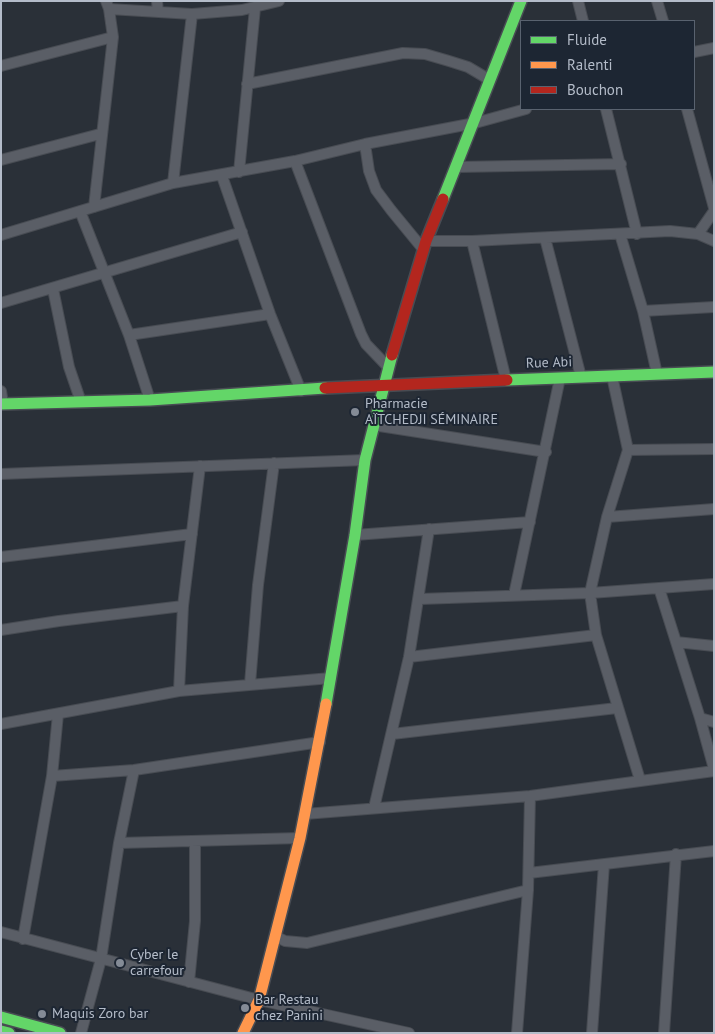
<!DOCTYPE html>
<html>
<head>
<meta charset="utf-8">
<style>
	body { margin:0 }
	#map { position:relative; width:715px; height:1034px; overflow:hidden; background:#2a3038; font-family:"PT Sans",sans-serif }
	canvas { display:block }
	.frame { position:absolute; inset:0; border:2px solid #b4bcc9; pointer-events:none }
	.legend { position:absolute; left:520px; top:20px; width:175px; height:90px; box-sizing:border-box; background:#1d2633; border:1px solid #59626f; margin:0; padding:6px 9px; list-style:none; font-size:15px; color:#b4bcc9 }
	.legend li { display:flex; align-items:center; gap:10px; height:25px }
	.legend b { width:25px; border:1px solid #59626f }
</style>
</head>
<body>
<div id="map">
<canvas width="715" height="1034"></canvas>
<div class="frame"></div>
<ul class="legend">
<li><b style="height:6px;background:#63d668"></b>Fluide</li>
<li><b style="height:6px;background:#ff974d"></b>Ralenti</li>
<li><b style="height:6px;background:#b3261e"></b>Bouchon</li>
</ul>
</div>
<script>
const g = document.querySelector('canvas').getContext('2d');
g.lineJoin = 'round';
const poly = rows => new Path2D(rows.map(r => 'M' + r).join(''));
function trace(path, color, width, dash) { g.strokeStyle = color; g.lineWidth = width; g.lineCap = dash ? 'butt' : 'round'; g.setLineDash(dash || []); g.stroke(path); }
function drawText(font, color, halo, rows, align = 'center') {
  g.font = font + ' "PT Sans",sans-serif'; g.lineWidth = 4; g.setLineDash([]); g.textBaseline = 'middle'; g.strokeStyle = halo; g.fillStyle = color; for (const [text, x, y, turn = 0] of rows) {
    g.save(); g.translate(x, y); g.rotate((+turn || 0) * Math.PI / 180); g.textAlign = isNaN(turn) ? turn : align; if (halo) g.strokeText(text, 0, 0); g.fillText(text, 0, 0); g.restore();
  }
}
const street = poly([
	[157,1,158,12],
	[578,1,583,21],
	[657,1,663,21],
	[109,9,192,14,242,10,279,1],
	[694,52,714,48],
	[1,66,113,37],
	[247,84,403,53,425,54,449,61,468,67,490,80],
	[606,109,637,234],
	[687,109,714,208],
	[365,144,369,171,376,190,391,210,423,249],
	[1,160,100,134],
	[295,161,361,334,366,344,388,367],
	[457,167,621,164],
	[239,172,255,8],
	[222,176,270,314,301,391],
	[173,183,192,14],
	[94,207,113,37,109,9,106,1],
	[80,211,129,335,150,400],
	[620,234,643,311,657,374],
	[698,234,714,241],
	[1,235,173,183,295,161,365,144,475,123,526,109],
	[545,238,581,377],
	[426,241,472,241,670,231,698,234,714,211],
	[472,241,506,380],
	[53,289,69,367,81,402],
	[1,303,242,232],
	[643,311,714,307],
	[129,335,270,314],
	[612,376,628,450,607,517,590,593,596,635,640,780],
	[1,391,3,404],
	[373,425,546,452],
	[628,450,714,449],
	[1,474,365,460],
	[607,517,714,509],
	[355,535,530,522],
	[1,557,192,534],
	[659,588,700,718,714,769],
	[514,595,560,378],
	[420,599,590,593,714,584],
	[1,630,59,621,183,606],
	[676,642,714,646],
	[409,657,596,635],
	[250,684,258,585,274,463],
	[179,691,183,606,200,466],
	[700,718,714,722],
	[1,724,179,691,331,678],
	[392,734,617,708],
	[52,776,134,770,320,742],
	[374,808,409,657,429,529],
	[305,814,530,796,714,771],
	[119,843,300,838],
	[529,873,714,851],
	[1,932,259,1000,409,1033],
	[277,937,285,941,307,943,528,890],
	[23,939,52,776,58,714],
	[189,982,195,921,195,841],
	[81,1033,101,959,119,843,134,770],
	[517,1033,528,890,530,796],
	[592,1033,604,864],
	[664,1033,676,854]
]);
const fast = poly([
	[443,199,521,1],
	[507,380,714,372],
	[1,404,150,400,325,388],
	[326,704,355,535,365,460,392,355],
	[1,1017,60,1033],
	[1,1031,9,1033]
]);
const slow = poly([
	[243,1033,259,1000,300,838,326,704]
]);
const jam = poly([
	[392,355,426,241,443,199],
	[325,388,507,380]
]);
trace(street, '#484c53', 12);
trace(fast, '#484c53', 14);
trace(slow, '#484c53', 14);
trace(jam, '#484c53', 14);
trace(street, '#5a5e66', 10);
trace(fast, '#63d668', 11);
trace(slow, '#ff974d', 11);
trace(jam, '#b3261e', 11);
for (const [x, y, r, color] of [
	[355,412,5,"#848b96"],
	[120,963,5,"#848b96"],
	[245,1008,5,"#848b96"],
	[42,1014,5,"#848b96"]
]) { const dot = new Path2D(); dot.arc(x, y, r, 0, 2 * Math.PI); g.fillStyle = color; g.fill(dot); trace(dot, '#1d2633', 2); }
drawText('14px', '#b4bcc9', '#1d2633', [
	["Rue Abi",549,363,-2]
]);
drawText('14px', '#b4bcc9', '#1d2633', [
	["Pharmacie",365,404],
	["AÏTCHEDJI SÉMINAIRE",365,420],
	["Cyber le",130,955],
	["carrefour",130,971],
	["Bar Restau",255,1000],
	["chez Panini",255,1016],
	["Maquis Zoro bar",52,1014]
], 'left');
</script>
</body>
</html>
